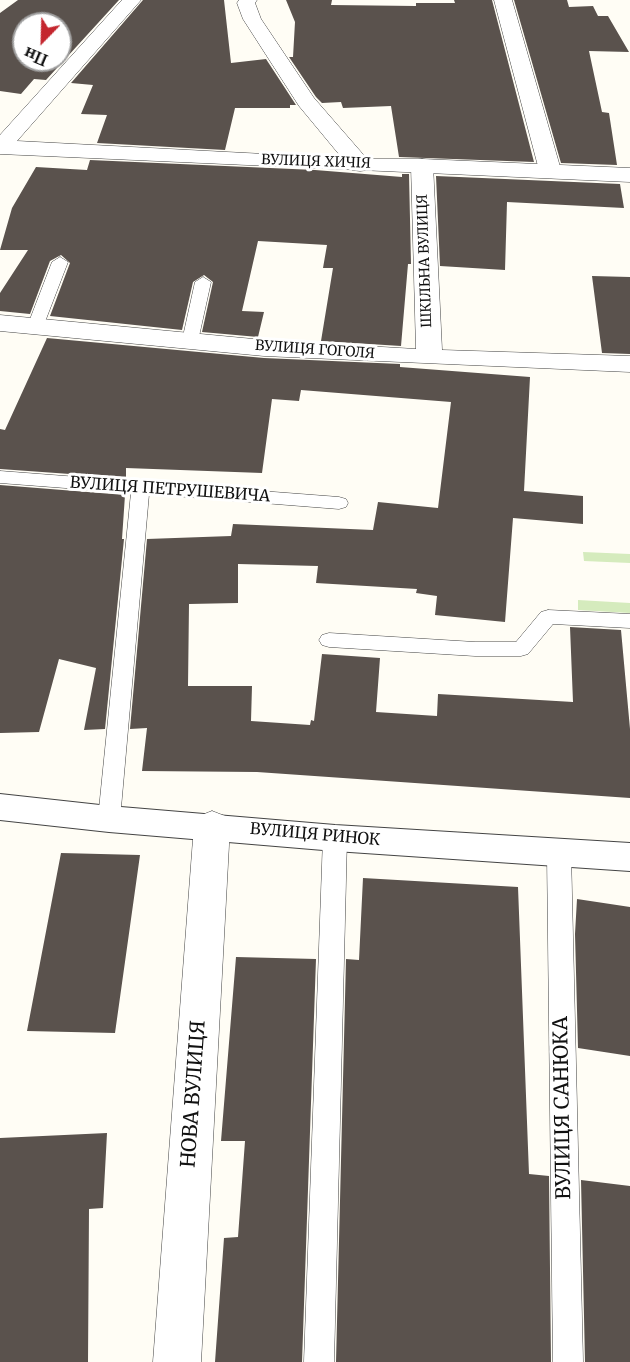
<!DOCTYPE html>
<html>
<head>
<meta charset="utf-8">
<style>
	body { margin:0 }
	#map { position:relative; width:630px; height:1362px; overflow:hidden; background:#fffdf5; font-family:Merriweather,serif }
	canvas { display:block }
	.north { position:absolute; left:12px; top:12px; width:60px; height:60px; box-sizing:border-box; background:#fff; border:2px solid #a0a0a0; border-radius:50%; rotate:203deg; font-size:16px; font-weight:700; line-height:24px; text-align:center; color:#111 }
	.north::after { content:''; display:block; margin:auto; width:21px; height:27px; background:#c4262e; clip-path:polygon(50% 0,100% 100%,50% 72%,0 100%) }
</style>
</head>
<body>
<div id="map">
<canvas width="630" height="1362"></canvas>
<div class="north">Пн</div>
</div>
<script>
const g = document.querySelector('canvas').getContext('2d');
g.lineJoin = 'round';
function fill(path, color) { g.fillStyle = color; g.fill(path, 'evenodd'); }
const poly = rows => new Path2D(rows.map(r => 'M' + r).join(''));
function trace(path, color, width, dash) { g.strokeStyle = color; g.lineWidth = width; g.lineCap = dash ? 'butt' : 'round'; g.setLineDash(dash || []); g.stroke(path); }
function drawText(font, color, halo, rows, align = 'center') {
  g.font = font + ' Merriweather,serif'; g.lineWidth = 6; g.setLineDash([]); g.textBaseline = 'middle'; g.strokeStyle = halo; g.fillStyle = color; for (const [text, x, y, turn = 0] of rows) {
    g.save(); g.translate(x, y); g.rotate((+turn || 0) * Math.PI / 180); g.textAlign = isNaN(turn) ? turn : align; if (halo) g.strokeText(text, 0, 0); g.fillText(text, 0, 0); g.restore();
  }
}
fill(poly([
	[583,552,630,554,630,563,584,561],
	[578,600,630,603,630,613,578,610]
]), '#d5ebbd');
fill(poly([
	[18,0,119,0,46,80,34,79,21,94,0,91,0,13],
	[24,24,60,24,60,60,24,60],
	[143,0,224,0,231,63,266,59,296,105,290,105,290,108,235,108,225,150,97,143,107,115,81,114,93,85,71,83],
	[286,0,332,0,331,5,416,6,416,3,455,3,454,0,492,0,534,162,399,157,391,106,343,108,341,102,322,103,316,97,289,57,293,57,295,22],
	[514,0,567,0,569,7,593,6,598,16,608,16,629,52,589,51,602,112,609,113,617,165,561,163],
	[90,160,315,170,402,177,402,174,409,174,411,264,408,264,401,346,321,341,333,268,323,268,327,245,258,241,242,311,264,312,258,337,202,332,213,282,204,275,193,282,182,330,50,316,70,263,61,255,50,261,30,314,0,311,0,293,28,250,0,250,12,208,36,167,87,170],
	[436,176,620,184,624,208,507,202,505,270,440,266],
	[592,276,630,277,630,354,602,353],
	[47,338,264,358,400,364,400,367,530,377,524,491,583,496,583,524,513,518,505,622,435,615,437,596,416,593,417,589,316,583,318,566,238,564,238,603,189,604,188,686,252,686,251,721,310,725,311,720,314,721,322,654,380,658,376,712,437,716,438,694,573,702,570,627,621,630,630,729,630,798,257,772,142,771,147,728,130,729,147,539,231,536,233,524,373,530,378,502,438,508,451,402,301,390,299,401,272,399,262,473,126,468,126,478,0,469,0,429,5,430],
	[0,485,125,495,122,539,124,539,105,729,84,730,96,668,59,659,39,732,0,733],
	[61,853,140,855,115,1033,27,1031],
	[363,878,518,887,529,1174,549,1176,551,1362,336,1362,346,959,359,960],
	[577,899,630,907,630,1056,578,1048,575,934],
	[236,957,316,959,302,1362,215,1362,224,1238,238,1237,245,1141,221,1141],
	[107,1133,103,1208,89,1209,88,1362,0,1362,0,1138],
	[581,1180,630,1186,630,1362,585,1362]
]), '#5a524d');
const service = poly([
	[60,257,68,262,43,327,41,330,29,330,27,327,52,262,60,257],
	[203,277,211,282,198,341,190,346,182,341,195,282,203,277],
	[0,471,339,497,346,499,348,503,346,507,339,509,149,494,120,819,117,825,109,828,101,825,98,819,131,493,0,483,0,471],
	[548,610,630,614,630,628,553,624,528,654,521,656,475,656,329,647,322,645,319,640,322,635,329,633,475,642,516,642,541,612,548,610],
	[335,829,343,831,347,838,334,1362,304,1362,323,838,327,831,335,829],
	[559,843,567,846,571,853,583,1362,553,1362,547,853,551,846,559,843]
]);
const pedestrian = poly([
	[0,794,109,806,335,825,630,843,630,871,335,851,109,832,0,820,0,794]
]);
const minor = poly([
	[239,0,257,0,255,3,261,19,314,98,368,160,371,165,368,170,360,171,352,170,299,106,243,19,237,3,239,0],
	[494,0,512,0,561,170,558,175,550,176,542,175,539,170,494,0],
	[422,159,430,160,433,165,442,350,630,356,630,372,264,356,0,331,0,315,264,340,416,349,411,165,414,160,422,159],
	[212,811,225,816,230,826,201,1362,153,1362,194,826,199,816,212,811]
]);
const tertiary = poly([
	[122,0,141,0,17,141,360,159,422,159,630,168,630,182,0,154,0,135,122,0]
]);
trace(service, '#444', 1);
trace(pedestrian, '#444', 2);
trace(minor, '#444', 1);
trace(tertiary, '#444', 1);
fill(service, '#fff');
fill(pedestrian, '#fff');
fill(minor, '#fff');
fill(tertiary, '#fff');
drawText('14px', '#111', '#fff', [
	["ВУЛИЦЯ ХИЧІЯ",316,162,2],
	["ШКІЛЬНА ВУЛИЦЯ",425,261,-92],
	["ВУЛИЦЯ ГОГОЛЯ",315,350,4]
]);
drawText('16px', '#111', '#fff', [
	["ВУЛИЦЯ ПЕТРУШЕВИЧА",170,490,4],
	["ВУЛИЦЯ РИНОК",315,835,5]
]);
drawText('20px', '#111', '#fff', [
	["НОВА ВУЛИЦЯ",194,1094,-86],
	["ВУЛИЦЯ САНЮКА",563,1108,-91]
]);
</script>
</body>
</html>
